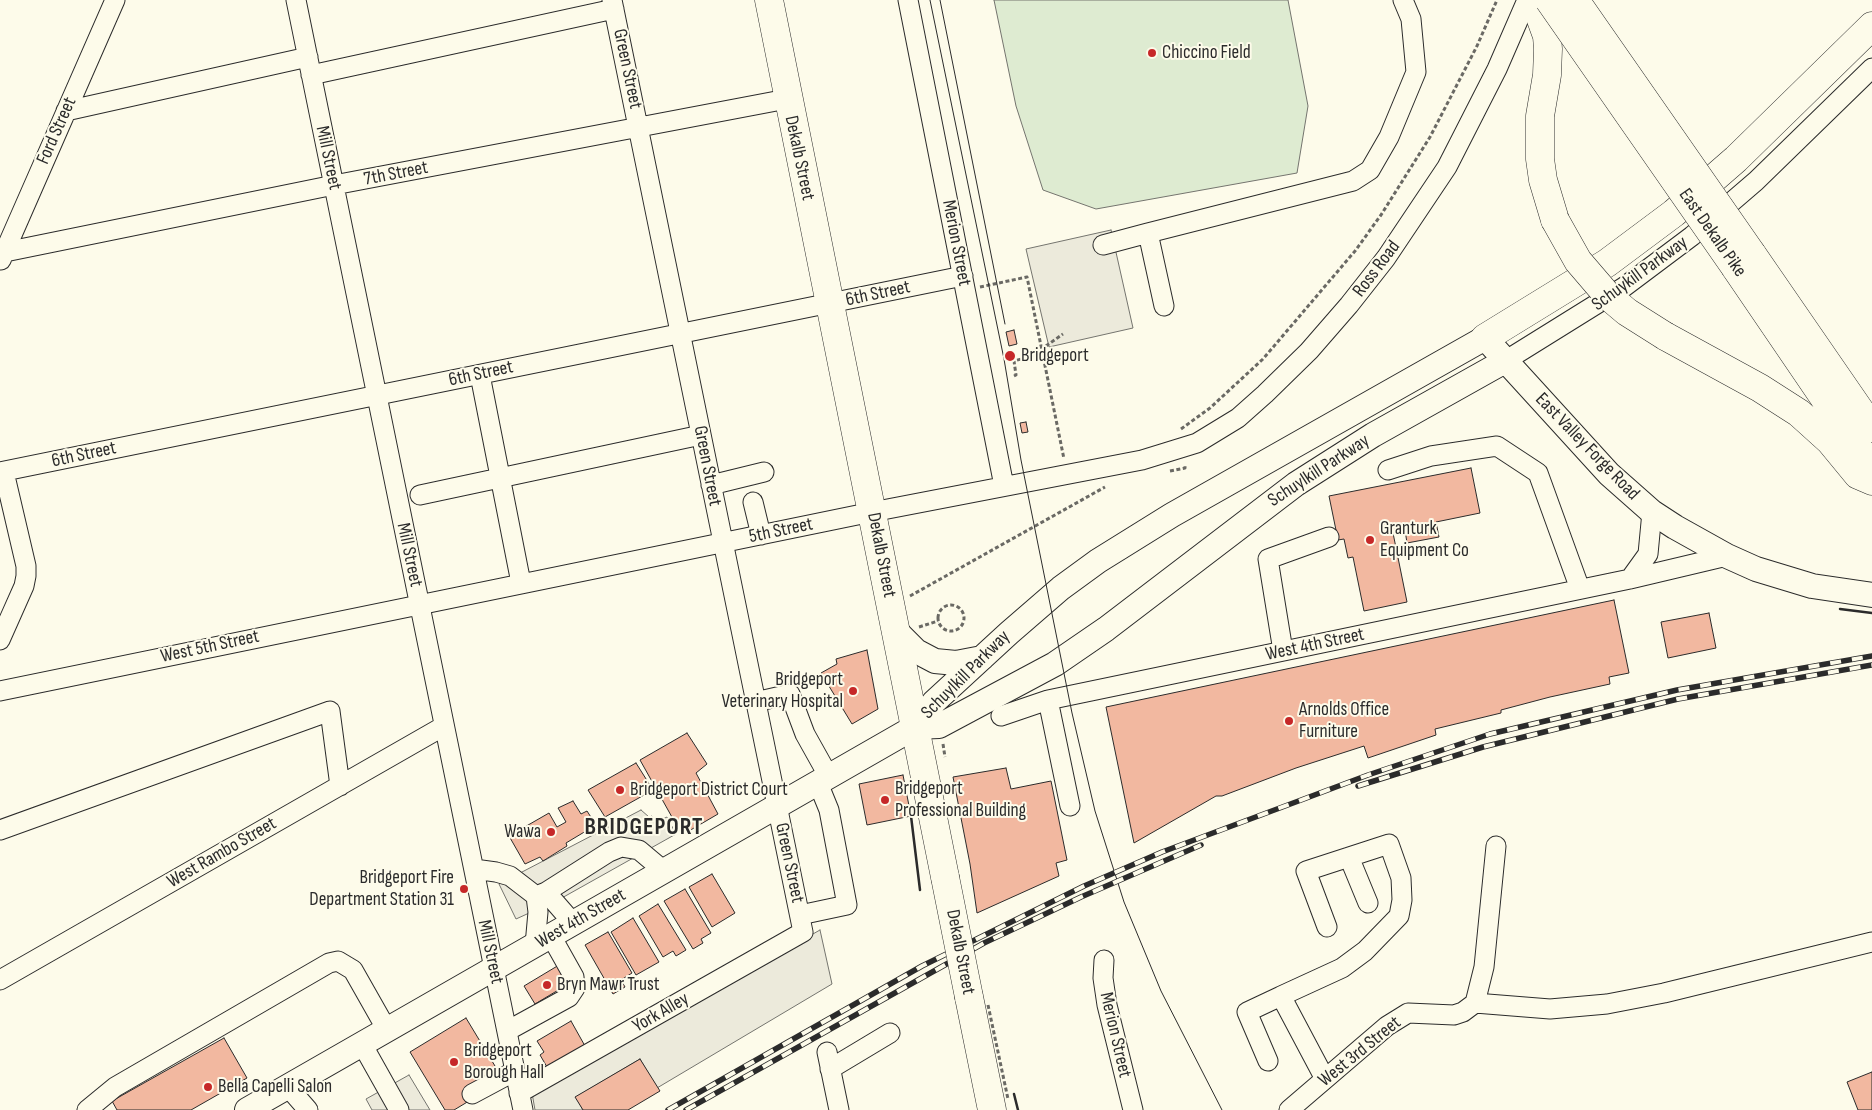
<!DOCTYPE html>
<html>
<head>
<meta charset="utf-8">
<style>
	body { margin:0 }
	canvas { display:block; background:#fdfbea }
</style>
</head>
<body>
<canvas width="1872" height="1110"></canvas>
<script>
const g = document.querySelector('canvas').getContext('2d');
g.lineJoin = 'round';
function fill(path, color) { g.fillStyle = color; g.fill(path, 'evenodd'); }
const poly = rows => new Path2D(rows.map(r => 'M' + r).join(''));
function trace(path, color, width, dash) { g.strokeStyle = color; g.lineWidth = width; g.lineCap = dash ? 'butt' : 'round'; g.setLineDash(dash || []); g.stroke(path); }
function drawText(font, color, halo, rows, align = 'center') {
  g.font = font + ' "Sofia Sans Condensed",sans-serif'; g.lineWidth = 4; g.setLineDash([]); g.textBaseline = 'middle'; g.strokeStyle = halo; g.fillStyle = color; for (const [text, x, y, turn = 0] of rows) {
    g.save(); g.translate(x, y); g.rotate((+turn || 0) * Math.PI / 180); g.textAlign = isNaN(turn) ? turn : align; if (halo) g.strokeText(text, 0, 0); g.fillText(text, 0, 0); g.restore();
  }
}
const green = poly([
	[994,0,1288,0,1308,106,1297,173,1096,209,1043,190,1016,106,994,0]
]);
fill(green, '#deebd1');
trace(green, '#74746e', 1);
const parking = poly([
	[1111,230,1133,328,1049,347,1026,249,1111,230],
	[641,810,649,817,652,816,656,822,667,817,676,834,560,899,516,919,499,884,641,810],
	[820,930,832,984,657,1088,640,1059,576,1097,583,1110,535,1110,532,1093,820,930],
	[409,1075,430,1110,372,1110,366,1099,409,1075]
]);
fill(parking, '#eceadb');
trace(parking, '#74746e', 1);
const building = poly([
	[1014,330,1017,344,1009,346,1006,332,1014,330],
	[1026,422,1028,432,1022,433,1020,423,1026,422],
	[1471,468,1480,513,1436,522,1439,537,1407,543,1405,530,1393,533,1407,602,1364,611,1353,557,1348,558,1344,539,1338,540,1329,496,1471,468],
	[1614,600,1629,673,1609,677,1610,684,1550,697,1501,710,1501,713,1435,729,1436,735,1368,758,1364,746,1296,768,1222,796,1216,796,1134,843,1106,707,1614,600],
	[1709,613,1716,648,1668,658,1661,622,1709,613],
	[867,650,878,709,852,724,821,673,837,664,836,659,867,650],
	[687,733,707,764,696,773,718,814,682,835,640,760,687,733],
	[636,763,653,790,605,817,588,790,636,763],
	[1006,768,1011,789,1051,781,1067,860,1056,863,1059,876,977,913,970,864,953,777,1006,768],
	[903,775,911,816,867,825,859,784,903,775],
	[573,801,581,814,587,811,596,825,566,843,567,846,543,861,540,857,525,864,509,836,549,813,557,827,566,822,558,808,573,801],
	[712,874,735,913,712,927,689,887,712,874],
	[685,889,711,933,701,939,703,943,693,949,664,901,685,889],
	[658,904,686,950,676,956,673,951,663,957,639,916,658,904],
	[633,918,659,962,636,975,611,932,633,918],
	[608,932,632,973,621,980,625,987,613,994,585,945,608,932],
	[559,965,570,983,535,1004,524,986,559,965],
	[466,1018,498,1071,474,1098,454,1110,445,1110,410,1052,466,1018],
	[571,1021,585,1046,547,1067,540,1055,544,1052,537,1041,571,1021],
	[224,1038,247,1078,191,1110,117,1110,112,1101,224,1038],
	[640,1059,660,1091,628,1110,583,1110,575,1097,640,1059],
	[1872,1072,1872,1110,1858,1110,1847,1082,1872,1072]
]);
fill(building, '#f2b8a0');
trace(building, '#2b2b2b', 1);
const minor = poly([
	[296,0,523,1110],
	[908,0,1004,486],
	[311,75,614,9],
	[66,111,308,57],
	[1103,245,1148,233],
	[0,250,5,252,334,185,787,99],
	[1,260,115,0],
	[1164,306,1148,233,1353,181,1370,170,1389,137,1416,72,1411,19,1403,0],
	[1505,361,1624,287,1692,236,1756,181,1872,68],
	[480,375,521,583],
	[1388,470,1431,456,1497,446,1538,473,1580,589],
	[0,472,963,276],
	[711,485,764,472],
	[420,495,701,435],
	[753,502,761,535],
	[1630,579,1648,554,1652,512],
	[0,640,24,586,26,576,26,566,4,472],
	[1283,651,1268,559,1329,537],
	[0,691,872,512,1142,460,1197,443,1238,418,1265,394,1309,351,1349,305,1386,258,1447,167,1497,69,1527,0],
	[1048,700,1070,806],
	[755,702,790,694,805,734,829,777],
	[1001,716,1048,700,1630,579,1727,556],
	[0,830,330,711,340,786],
	[1349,857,1368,903],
	[474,869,496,872,510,876,536,896,538,912,535,945],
	[546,892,573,923],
	[536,896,546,892,609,852,621,847,639,850,664,871],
	[800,915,847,905,829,810,818,783],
	[1104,960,1103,978,1107,1005,1133,1110],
	[0,980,444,726],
	[1281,996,1342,968,1365,951,1399,916,1402,900,1401,878,1389,844,1306,871,1327,927],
	[1475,1003,1550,1009,1607,1004,1664,993,1872,942],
	[1475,1003,1484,967,1496,846],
	[507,1031,569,997,575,988,574,977,551,936],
	[362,1044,399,1110],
	[827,1052,839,1110],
	[1268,1061,1247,1012,1281,996,1325,1079],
	[830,1069,890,1033],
	[288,1087,308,1110],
	[519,1093,803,932,612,0],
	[472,1094,515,1071],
	[87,1110,115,1087,329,963,338,961,353,970,387,1030],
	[1289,1110,1387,1026,1408,1013,1454,1015,1463,1012,1475,1003]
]);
const major = poly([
	[896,631,916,651,935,661,956,663,982,658],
	[915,727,939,726,1055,664,1106,629,1296,484,1373,435,1505,361],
	[247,1110,915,727,934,702,1009,633,1061,588,1098,561,1172,515,1485,338,1609,474,1652,512,1675,527,1727,556,1756,569,1812,586,1872,595]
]);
const highway = poly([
	[769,0,945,877],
	[1534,0,1547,36,1548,49,1547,75,1540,116,1540,159,1543,180,1555,220],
	[1752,254,1872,428],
	[1735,267,1872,468],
	[1665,336,1760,388,1799,413,1830,441,1858,475,1872,481],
	[1485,338,1607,263,1674,213,1736,159,1872,26],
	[969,997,992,1110]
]);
trace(minor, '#2b2b2b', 21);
trace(major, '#2b2b2b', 26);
trace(highway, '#2b2b2b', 29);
trace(poly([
	[980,287,1027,277,1064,459],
	[1043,352,1046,346,1063,334],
	[1014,376,1016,375,1014,361,1043,353],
	[1181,429,1210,408,1263,359,1355,251,1381,215,1430,137,1477,46,1497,0],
	[1170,471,1185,468,1185,465],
	[910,596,1105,487],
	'938 618a13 13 0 1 1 26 0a13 13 0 1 1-26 0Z',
	[919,627,938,621],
	[943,744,945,757]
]), '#6a6964', 3, [4, 2.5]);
trace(minor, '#fdfbea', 19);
trace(major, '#fdfbea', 24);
trace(highway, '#fdfbea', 28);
trace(poly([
	[930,0,1004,359,1021,460,1072,713,1095,811,1124,902,1161,991,1222,1110],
	[940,0,1005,324]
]), '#2b2b2b', 1);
const rail = poly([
	[1358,786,1483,747,1678,699,1872,665],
	[668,1110,922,966,1084,886,1162,852,1368,775,1490,734,1677,690,1872,656],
	[686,1110,984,943,1081,897,1201,845]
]);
trace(rail, '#2b2b2b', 5.5);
trace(rail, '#fdfbea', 4, [11]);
const highwayBridge = poly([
	[1549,0,1735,267],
	[1575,0,1752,254],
	[1555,220,1578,261,1608,296,1627,312,1665,336],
	[945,877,969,997]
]);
trace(highwayBridge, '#2b2b2b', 29, []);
trace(poly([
	[988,1005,1008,1099]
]), '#6a6964', 3, [4, 2.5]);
trace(highwayBridge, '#fdfbea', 28);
trace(poly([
	[1840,609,1872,613],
	[911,816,920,890],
	[1014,1094,1018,1110]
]), '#2b2b2b', 2.5);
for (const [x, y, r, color] of [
	[1152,53,5,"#c62828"],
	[1010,356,6,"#c62828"],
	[1370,540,5,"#c62828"],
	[853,691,5,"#c62828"],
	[1289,721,5,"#c62828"],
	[620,790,5,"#c62828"],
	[885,800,5,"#c62828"],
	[551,832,5,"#c62828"],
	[464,889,5,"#c62828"],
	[547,985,5,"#c62828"],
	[454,1062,5,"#c62828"],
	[208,1087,5,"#c62828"]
]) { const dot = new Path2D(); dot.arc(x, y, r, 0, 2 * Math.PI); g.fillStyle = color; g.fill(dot); trace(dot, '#fdfbea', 2); }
drawText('19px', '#2b2b2b', '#fdfbea', [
	["Chiccino Field",1162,53],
	["Bridgeport",1021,356],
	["Granturk",1380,529],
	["Equipment Co",1380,551],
	["Bridgeport",843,680,"right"],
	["Veterinary Hospital",843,702,"right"],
	["Arnolds Office",1299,710],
	["Furniture",1299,732],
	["Bridgeport",895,789],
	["Professional Building",895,811],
	["Bridgeport District Court",630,790],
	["Wawa",541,832,"right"],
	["Bridgeport Fire",454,878,"right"],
	["Department Station 31",454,900,"right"],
	["Bryn Mawr Trust",557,985],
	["Bridgeport",464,1051],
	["Borough Hall",464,1073],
	["Bella Capelli Salon",218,1087]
], 'left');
drawText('19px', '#2b2b2b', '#fdfbea', [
	["Green Street",627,69,78],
	["Ford Street",57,131,-66],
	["Mill Street",328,158,78],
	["Dekalb Street",799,158,78],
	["7th Street",396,174,-11],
	["East Dekalb Pike",1712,233,55],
	["Merion Street",956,243,79],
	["Ross Road",1377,269,-53],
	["Schuykill Parkway",1640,274,-36],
	["6th Street",878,294,-12],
	["6th Street",481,374,-12],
	["East Valley Forge Road",1587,447,46],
	["6th Street",84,455,-12],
	["Green Street",707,466,79],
	["Schuylkill Parkway",1319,471,-33],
	["5th Street",781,531,-12],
	["Mill Street",409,555,78],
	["Dekalb Street",881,555,79],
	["West 4th Street",1315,645,-12],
	["West 5th Street",210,647,-12],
	["Schuylkill Parkway",966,675,-45],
	["West Rambo Street",222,853,-30],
	["Green Street",789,863,78],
	["West 4th Street",581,919,-30],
	["Mill Street",490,952,78],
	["Dekalb Street",960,952,79],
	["York Alley",661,1013,-30],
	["Merion Street",1115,1035,77],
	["West 3rd Street",1360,1052,-39]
]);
g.letterSpacing = '1px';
drawText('bold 24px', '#2b2b2b', '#fdfbea', [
	["BRIDGEPORT",644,828]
]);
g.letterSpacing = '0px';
</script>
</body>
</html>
